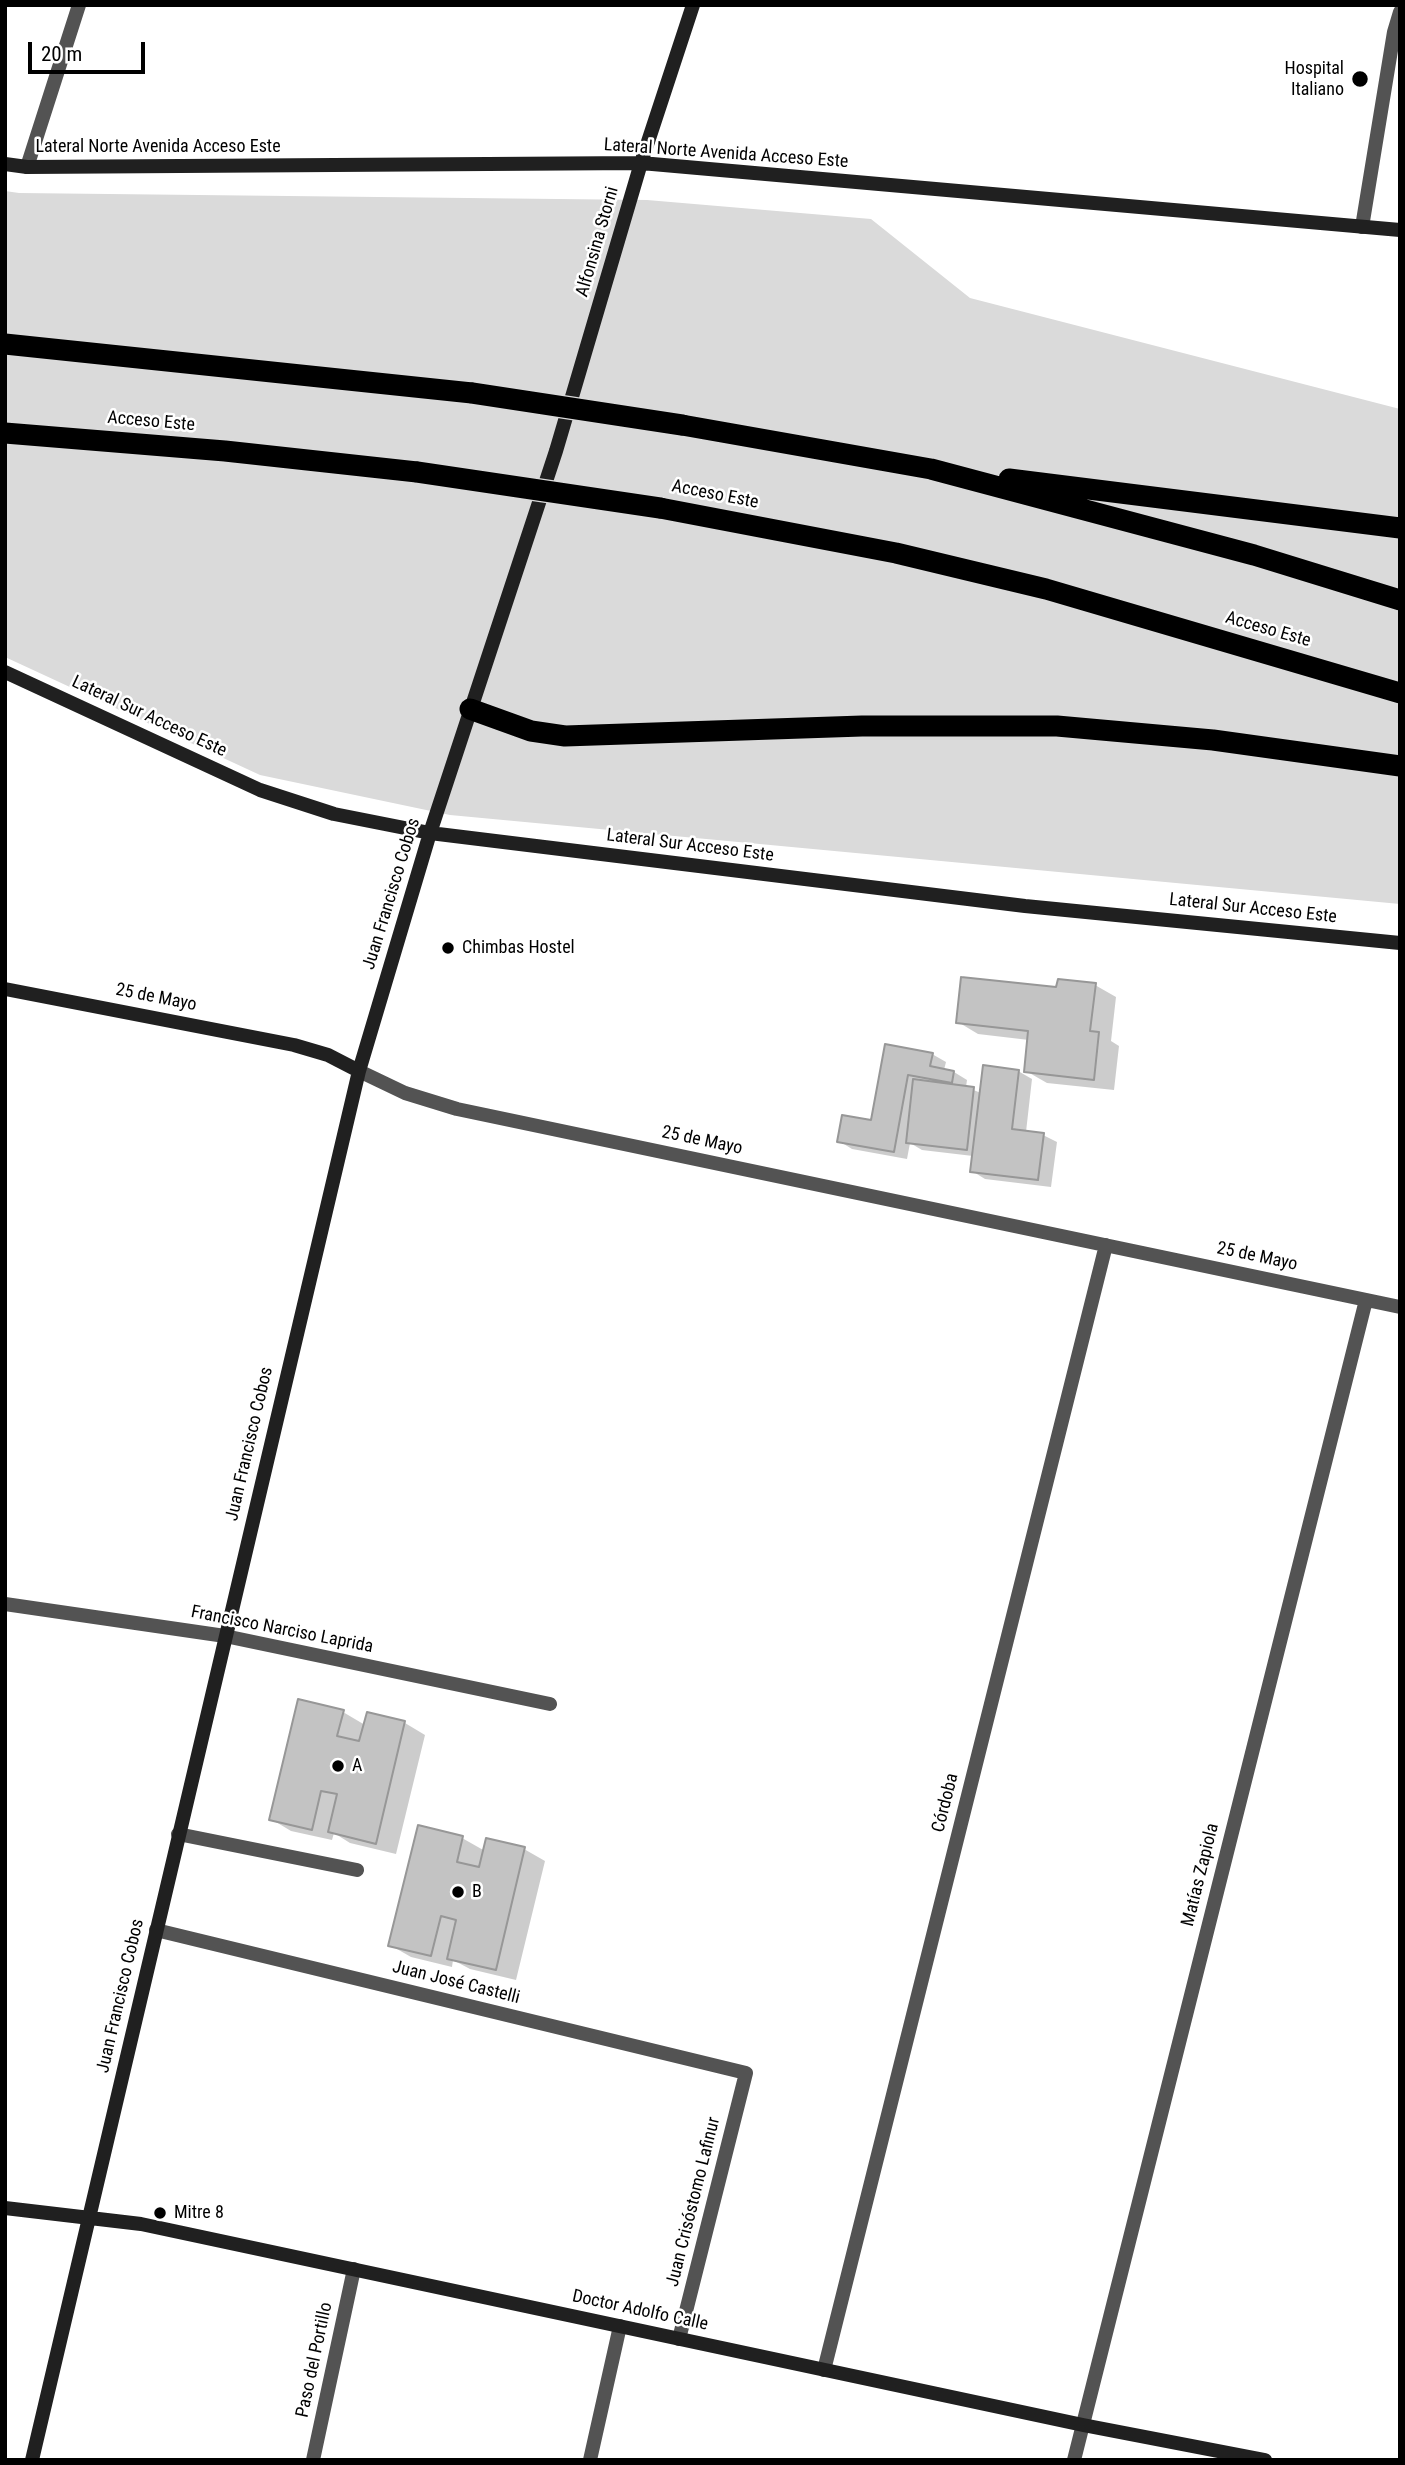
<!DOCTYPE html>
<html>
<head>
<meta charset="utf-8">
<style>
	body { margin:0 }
	#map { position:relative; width:1405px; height:2465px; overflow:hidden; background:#fff; font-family:"Roboto Condensed",sans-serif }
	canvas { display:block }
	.frame { position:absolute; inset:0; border:7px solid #000; pointer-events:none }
	.scale { position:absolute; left:28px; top:42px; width:117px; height:32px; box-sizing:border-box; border:4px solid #000; border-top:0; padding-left:9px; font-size:21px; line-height:24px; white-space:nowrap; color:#000; -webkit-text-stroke:5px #fff; paint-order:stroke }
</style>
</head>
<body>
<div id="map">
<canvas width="1405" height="2465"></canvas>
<div class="frame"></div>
<div class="scale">20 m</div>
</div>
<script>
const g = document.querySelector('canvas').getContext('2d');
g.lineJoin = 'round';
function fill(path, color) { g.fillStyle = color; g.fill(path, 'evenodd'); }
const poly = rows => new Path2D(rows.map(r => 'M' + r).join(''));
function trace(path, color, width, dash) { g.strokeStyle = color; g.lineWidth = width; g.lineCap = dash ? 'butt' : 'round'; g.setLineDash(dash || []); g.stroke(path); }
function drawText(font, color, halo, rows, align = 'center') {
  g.font = font + ' "Roboto Condensed",sans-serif'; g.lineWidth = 5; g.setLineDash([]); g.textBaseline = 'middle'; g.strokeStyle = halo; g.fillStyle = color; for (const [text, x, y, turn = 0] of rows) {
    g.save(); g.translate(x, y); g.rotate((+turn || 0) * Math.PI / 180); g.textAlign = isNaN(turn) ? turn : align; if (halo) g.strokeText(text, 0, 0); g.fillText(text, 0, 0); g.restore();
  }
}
fill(poly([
	[5,191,19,193,647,200,871,219,970,298,1400,409,1400,904,450,815,260,775,5,657]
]), '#dadada');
fill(poly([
	[1095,985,1116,997,1111,1041,1119,1046,1114,1090,1047,1083,1026,1071,1029,1040,978,1034,958,1022,1058,989],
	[886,1046,932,1054,946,1062,944,1070,954,1072,967,1080,966,1087,981,1093,1018,1071,1032,1079,1026,1132,1043,1135,1057,1142,1051,1187,985,1179,972,1171,973,1156,922,1150,910,1143,907,1159,852,1149,839,1141,872,1122],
	[343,1712,365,1725,368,1714,405,1723,425,1735,396,1854,350,1843,334,1833,332,1840,291,1831,271,1819],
	[462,1838,485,1851,524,1849,545,1861,516,1980,470,1969,453,1960,452,1967,411,1957,390,1945]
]), '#0003');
const building = poly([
	[961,977,1056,987,1058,979,1096,983,1090,1031,1099,1032,1094,1080,1024,1072,1028,1031,956,1023,961,977],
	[885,1044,933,1053,930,1066,954,1071,952,1083,908,1075,894,1152,837,1142,842,1115,871,1120,885,1044],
	[983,1065,1019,1070,1012,1129,1044,1133,1038,1180,970,1172,983,1065],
	[913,1079,974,1087,967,1150,906,1143,913,1079],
	[298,1699,344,1710,337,1736,359,1741,367,1712,405,1721,376,1844,328,1832,337,1794,321,1791,312,1830,269,1820,298,1699],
	[418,1825,463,1836,457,1862,479,1867,486,1838,525,1847,496,1970,447,1959,456,1920,441,1916,431,1956,388,1946,418,1825]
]);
fill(building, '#c3c3c3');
trace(building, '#979797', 2);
const highway = poly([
	[5,344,472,393],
	[682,425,931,469,1254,555,1400,600],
	[5,433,225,451,417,472],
	[1009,479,1400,528],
	[660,508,896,553,1046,589,1400,693],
	[470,709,531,731,565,736,862,726,1057,726,1213,740,1400,766]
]);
trace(highway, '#dbdbdb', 24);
trace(poly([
	[1362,227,1394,32,1400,12],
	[178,1834,357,1870]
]), '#535353', 14);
trace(poly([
	[27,167,79,5],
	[359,1071,405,1093,457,1109,1400,1307],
	[5,1604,225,1636,550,1704],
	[156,1930,746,2073,679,2339],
	[824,2370,1106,1245],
	[313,2460,354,2269],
	[590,2460,620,2326],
	[1074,2460,1366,1300]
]), '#535353', 14);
trace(poly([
	[5,164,27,167,641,163,1400,230],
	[5,672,260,790,334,814,430,833,1025,906,1400,943],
	[5,989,294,1045,328,1055,359,1071],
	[5,2208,141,2224,1083,2425,1265,2460],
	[32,2460,359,1071,430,833,556,451,641,163,693,5]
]), '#202020', 14);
trace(highway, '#000', 21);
const highwayBridge = poly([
	[472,393,682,425],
	[417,472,660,508]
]);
trace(highwayBridge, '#dbdbdb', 24, []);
trace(highwayBridge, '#000', 21);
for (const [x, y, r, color] of [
	[1360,79,9,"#000"],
	[448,948,7,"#000"],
	[338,1766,7,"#000"],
	[458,1892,7,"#000"],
	[160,2213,7,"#000"]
]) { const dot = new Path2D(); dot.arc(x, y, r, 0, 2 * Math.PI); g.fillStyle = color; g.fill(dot); trace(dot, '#fff', 2.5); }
drawText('18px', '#000', '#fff', [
	["Hospital",1344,69,"right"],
	["Italiano",1344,90,"right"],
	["Chimbas Hostel",462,948],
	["A",352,1766],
	["B",472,1892],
	["Mitre 8",174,2213]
], 'left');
drawText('18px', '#000', '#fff', [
	["Lateral Norte Avenida Acceso Este",158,147],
	["Lateral Norte Avenida Acceso Este",726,154,4],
	["Alfonsina Storni",598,242,-74],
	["Acceso Este",151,422,5],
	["Acceso Este",715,495,11],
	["Acceso Este",1268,630,16],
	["Lateral Sur Acceso Este",149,717,25],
	["Lateral Sur Acceso Este",690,846,7],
	["Juan Francisco Cobos",392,894,-73],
	["Lateral Sur Acceso Este",1253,909,6],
	["25 de Mayo",156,998,11],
	["25 de Mayo",702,1141,12],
	["25 de Mayo",1257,1257,12],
	["Juan Francisco Cobos",250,1444,-77],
	["Francisco Narciso Laprida",282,1630,11],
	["Córdoba",946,1803,-76],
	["Matías Zapiola",1201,1875,-76],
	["Juan José Castelli",456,1983,14],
	["Juan Francisco Cobos",121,1996,-77],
	["Juan Crisóstomo Lafinur",694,2202,-76],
	["Doctor Adolfo Calle",640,2311,12],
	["Paso del Portillo",315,2360,-78]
]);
</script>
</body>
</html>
